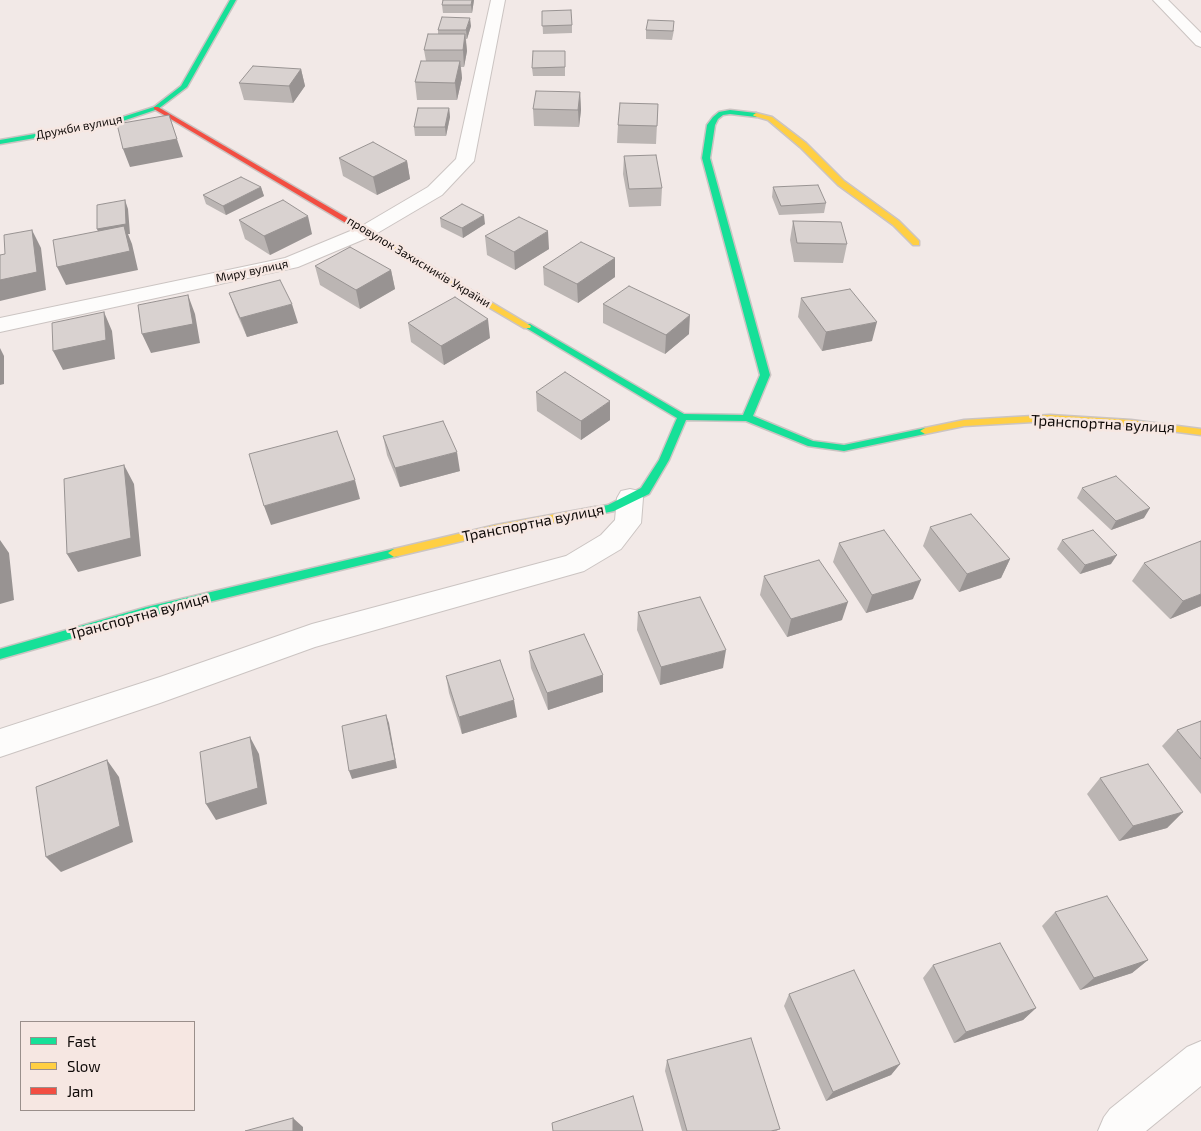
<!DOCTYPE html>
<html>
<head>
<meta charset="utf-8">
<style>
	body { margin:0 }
	#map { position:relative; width:1201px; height:1131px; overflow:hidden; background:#f2e9e7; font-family:"Exo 2",sans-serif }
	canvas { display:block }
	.legend { position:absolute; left:20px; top:1021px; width:175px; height:90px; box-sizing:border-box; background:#f6e7e2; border:1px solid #9a8f8b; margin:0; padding:6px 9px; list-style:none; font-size:15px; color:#0f0a08 }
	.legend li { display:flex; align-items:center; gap:10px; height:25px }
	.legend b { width:25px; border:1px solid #9a8f8b }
</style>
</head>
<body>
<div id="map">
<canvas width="1201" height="1131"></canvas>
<ul class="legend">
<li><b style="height:6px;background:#16e098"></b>Fast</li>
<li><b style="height:6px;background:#ffcf43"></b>Slow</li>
<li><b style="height:6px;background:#f24e42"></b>Jam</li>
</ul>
</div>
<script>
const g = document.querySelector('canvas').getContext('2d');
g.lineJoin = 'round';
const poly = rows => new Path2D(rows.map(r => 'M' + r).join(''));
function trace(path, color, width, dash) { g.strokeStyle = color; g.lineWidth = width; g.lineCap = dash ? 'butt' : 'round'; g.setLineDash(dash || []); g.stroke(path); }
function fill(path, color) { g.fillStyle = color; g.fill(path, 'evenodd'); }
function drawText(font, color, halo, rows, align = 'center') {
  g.font = font + ' "Exo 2",sans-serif'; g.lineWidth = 5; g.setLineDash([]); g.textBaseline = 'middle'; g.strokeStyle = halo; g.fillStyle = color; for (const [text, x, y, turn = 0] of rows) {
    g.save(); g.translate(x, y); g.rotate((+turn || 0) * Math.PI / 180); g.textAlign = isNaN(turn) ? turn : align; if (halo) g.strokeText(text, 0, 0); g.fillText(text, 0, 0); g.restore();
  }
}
const street = poly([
	[491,0,505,0,474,161,442,195,374,235,298,267,0,332,0,318,285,258,360,227,428,187,456,159,491,0],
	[1153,0,1168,0,1201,33,1201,47,1196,45,1153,0],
	[630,489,639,491,643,498,641,523,621,549,584,571,315,647,160,703,0,757,0,729,160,677,312,624,566,556,601,535,615,520,617,498,621,491,630,489],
	[1201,1041,1201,1086,1146,1131,1098,1131,1104,1117,1110,1109,1187,1047,1201,1041]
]);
const fast = poly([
	[230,0,236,0,187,87,158,109,111,125,0,144,0,140,110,121,154,107,181,86,230,0],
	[730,110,756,113,759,115,756,117,730,114,723,115,718,119,715,125,710,158,770,375,753,416,813,441,844,445,925,428,930,431,925,434,844,451,808,446,746,421,686,420,669,460,649,494,614,511,595,515,591,514,590,511,591,508,608,505,641,488,659,460,677,418,523,326,524,324,530,324,684,414,743,415,760,375,702,158,707,125,713,117,719,112,730,110],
	[394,549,400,553,398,556,147,617,0,659,0,649,147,607,394,549]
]);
const slow = poly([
	[756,113,772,117,806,143,844,181,899,221,919,241,919,245,913,245,893,225,838,185,800,147,768,120,754,116,753,115,756,113],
	[366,231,372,231,531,326,530,328,524,328,366,235,366,231],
	[1050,415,1131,420,1201,429,1201,435,1131,426,1050,421,964,426,925,434,920,431,925,428,964,420,1050,415],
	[595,507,600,511,599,514,496,533,394,557,388,553,394,549,496,525,595,507]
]);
const jam = poly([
	[154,107,158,107,373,233,366,235,154,109,154,107]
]);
trace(street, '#cbc4c2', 2);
trace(fast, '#cbc4c2', 3);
trace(slow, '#cbc4c2', 3);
trace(jam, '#cbc4c2', 3);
fill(street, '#fdfcfb');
fill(fast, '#16e098');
fill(slow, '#ffcf43');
fill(jam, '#f24e42');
fill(poly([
	[474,0,472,13,443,13,442,5],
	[542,11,572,25,572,33,543,34],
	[471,26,467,39,466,39,467,51,464,67,461,67,462,78,457,100,417,100,415,82,426,61,424,50,438,34,438,30],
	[646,30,674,30,672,40,646,39],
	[565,51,565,76,533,76,532,68],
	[301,69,305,86,293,103,244,100,239,83],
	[580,92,581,110,579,127,534,126,533,109],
	[658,104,656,144,617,143,618,125],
	[449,108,450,117,446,136,415,136,414,127],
	[624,156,662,188,661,206,629,207,623,174],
	[339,158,407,161,410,179,377,195,343,176],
	[261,187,264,196,226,215,206,204,203,195],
	[773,187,826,203,824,213,779,215,772,197],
	[440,218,485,224,463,238,441,227],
	[239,220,312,234,270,255,245,239],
	[793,221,847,244,843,263,794,262,790,240],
	[485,236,549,249,515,270,487,255],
	[615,258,615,277,578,303,544,285,543,267],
	[315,266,391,270,395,289,360,309,320,285],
	[229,293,298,323,247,337,236,312],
	[801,298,872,341,822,351,798,317],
	[603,304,689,334,665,354,603,323],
	[408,323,490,338,444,365,411,342],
	[536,392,610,420,581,440,537,411],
	[383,436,460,471,400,487,387,455],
	[1082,488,1144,518,1111,530,1077,498],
	[930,527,1010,559,1001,578,959,592,923,546],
	[1062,540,1111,564,1080,574,1057,549],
	[839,543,913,599,866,613,833,562],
	[1144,563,1201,606,1170,619,1132,581],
	[764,576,842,620,787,637,760,595],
	[638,612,723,668,660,685,637,630],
	[529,651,603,675,603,692,548,710,531,668],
	[446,676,517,717,462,734,449,693],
	[1201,721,1201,794,1162,746,1177,730],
	[1100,778,1183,812,1167,828,1119,841,1087,794],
	[1055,912,1148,960,1132,973,1080,990,1042,926],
	[933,965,1036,1008,1023,1020,954,1043,923,978],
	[789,994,900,1064,891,1075,826,1101,784,1006],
	[667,1060,778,1131,682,1131,665,1071]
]), '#bbb5b3');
fill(poly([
	[472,0,474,0,472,13,471,5],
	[470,18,471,26,467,39,466,30],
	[465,34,467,51,464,67,463,50],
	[460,61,462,78,457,100,455,83],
	[301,69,305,86,293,103,289,86],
	[580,92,581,110,579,127,578,110],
	[449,108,450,117,446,136,445,127],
	[169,115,183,157,130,167,123,149],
	[407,161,410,179,377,195,373,177],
	[261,187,264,196,226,215,223,206],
	[125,200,128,209,130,234,128,234,132,244,138,270,66,285,57,267,101,238,97,229],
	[484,215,485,224,463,238,462,228],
	[308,216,312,234,270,255,264,236],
	[32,230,41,248,46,290,0,301,0,280],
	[548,231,549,249,515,270,514,252],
	[615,258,615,277,578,303,577,284],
	[391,270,395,289,360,309,356,290],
	[188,295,195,314,200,343,151,353,142,334],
	[292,304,298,323,247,337,240,318],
	[104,312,112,331,115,359,63,370,53,351],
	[690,315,689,334,665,354,666,335],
	[488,319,490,338,444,365,441,346],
	[877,322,872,341,822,351,826,332],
	[0,348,4,356,4,384,0,385],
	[610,401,610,420,581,440,581,421],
	[457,452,460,471,400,487,395,468],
	[124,465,134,484,141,556,78,572,67,554],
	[355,480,360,499,271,525,264,506],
	[1150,508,1144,518,1111,530,1116,521],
	[0,540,9,553,14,600,0,604],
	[1117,555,1111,564,1080,574,1085,565],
	[1010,559,1001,578,959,592,967,574],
	[921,580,913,599,866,613,872,595],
	[1201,594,1201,606,1170,619,1183,601],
	[848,602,842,620,787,637,791,619],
	[726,650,723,668,660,685,661,667],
	[603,675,603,692,548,710,547,693],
	[514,700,517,717,462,734,459,717],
	[386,715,389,723,397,768,352,779,349,771],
	[250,737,259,754,267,804,216,820,206,804],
	[107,760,119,777,133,842,61,872,46,857],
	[1183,812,1167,828,1119,841,1133,826],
	[1148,960,1132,973,1080,990,1094,978],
	[1036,1008,1023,1020,954,1043,966,1032],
	[900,1064,891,1075,826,1101,833,1092],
	[293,1118,303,1127,303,1131,293,1131]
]), '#989392');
const building = poly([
	[443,0,472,0,471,5,442,5,443,0],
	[571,10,572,25,542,26,542,11,571,10],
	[442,17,470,18,466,30,438,30,442,17],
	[648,20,674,21,673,31,646,30,648,20],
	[428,34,465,34,463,50,424,50,428,34],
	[533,51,565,51,565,67,532,68,533,51],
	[421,61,460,61,455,83,415,82,421,61],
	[253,66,301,69,289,86,239,83,253,66],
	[536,91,580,92,578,110,533,109,536,91],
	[620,103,658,104,657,126,618,125,620,103],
	[418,108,449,108,445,127,414,127,418,108],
	[169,115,177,139,123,149,117,124,169,115],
	[373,142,407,161,373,177,339,158,373,142],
	[656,155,662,188,629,189,624,156,656,155],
	[241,177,261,187,223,206,203,195,241,177],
	[818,185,826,203,781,206,773,187,818,185],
	[125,200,126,224,97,229,97,205,125,200],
	[283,200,308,216,264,236,239,220,283,200],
	[462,204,484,215,462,228,440,218,462,204],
	[519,217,548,231,514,252,485,236,519,217],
	[793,221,841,222,847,244,797,243,793,221],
	[124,226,130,251,57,267,53,240,124,226],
	[32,230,37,272,0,280,0,255,5,254,4,235,32,230],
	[581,242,615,258,577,284,543,267,581,242],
	[350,247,391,270,356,290,315,266,350,247],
	[280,280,292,304,240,318,229,293,280,280],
	[629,286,690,315,666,335,603,304,629,286],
	[850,289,877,322,826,332,801,298,850,289],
	[188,295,193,324,142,334,138,305,188,295],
	[455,297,488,319,441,346,408,323,455,297],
	[104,312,106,340,53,351,52,323,104,312],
	[565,372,610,401,581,421,536,392,565,372],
	[443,421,457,452,395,468,383,436,443,421],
	[337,431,355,480,264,506,249,454,337,431],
	[124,465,131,538,67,554,64,479,124,465],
	[1116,476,1150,508,1116,521,1082,488,1116,476],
	[971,514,1010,559,967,574,930,527,971,514],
	[884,530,921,580,872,595,839,543,884,530],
	[1093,530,1117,555,1085,565,1062,540,1093,530],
	[1201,541,1201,594,1183,601,1144,563,1201,541],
	[819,560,848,602,791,619,764,576,819,560],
	[700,597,726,650,661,667,638,612,700,597],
	[584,634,603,675,547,693,529,651,584,634],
	[500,660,514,700,459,717,446,676,500,660],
	[386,715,395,760,349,771,342,726,386,715],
	[1201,721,1201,759,1177,730,1201,721],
	[250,737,258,788,206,804,200,752,250,737],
	[107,760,120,826,46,857,36,787,107,760],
	[1148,764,1183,812,1133,826,1100,778,1148,764],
	[1107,896,1148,960,1094,978,1055,912,1107,896],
	[1000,943,1036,1008,966,1032,933,965,1000,943],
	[854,970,900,1064,833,1092,789,994,854,970],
	[751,1038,780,1129,771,1131,687,1131,667,1060,751,1038],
	[633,1096,643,1131,553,1131,552,1123,633,1096],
	[293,1118,293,1131,245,1131,293,1118]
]);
fill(building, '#d9d2d0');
trace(building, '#989392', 1);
drawText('12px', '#0f0a08', '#f6e7e2', [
	["Дружби вулиця",79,127,-11],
	["провулок Захисників України",419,262,31],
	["Миру вулиця",252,271,-12]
]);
drawText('15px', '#0f0a08', '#f6e7e2', [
	["Транспортна вулиця",1103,424,3],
	["Транспортна вулиця",533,523,-11],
	["Транспортна вулиця",139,616,-15]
]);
</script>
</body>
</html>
